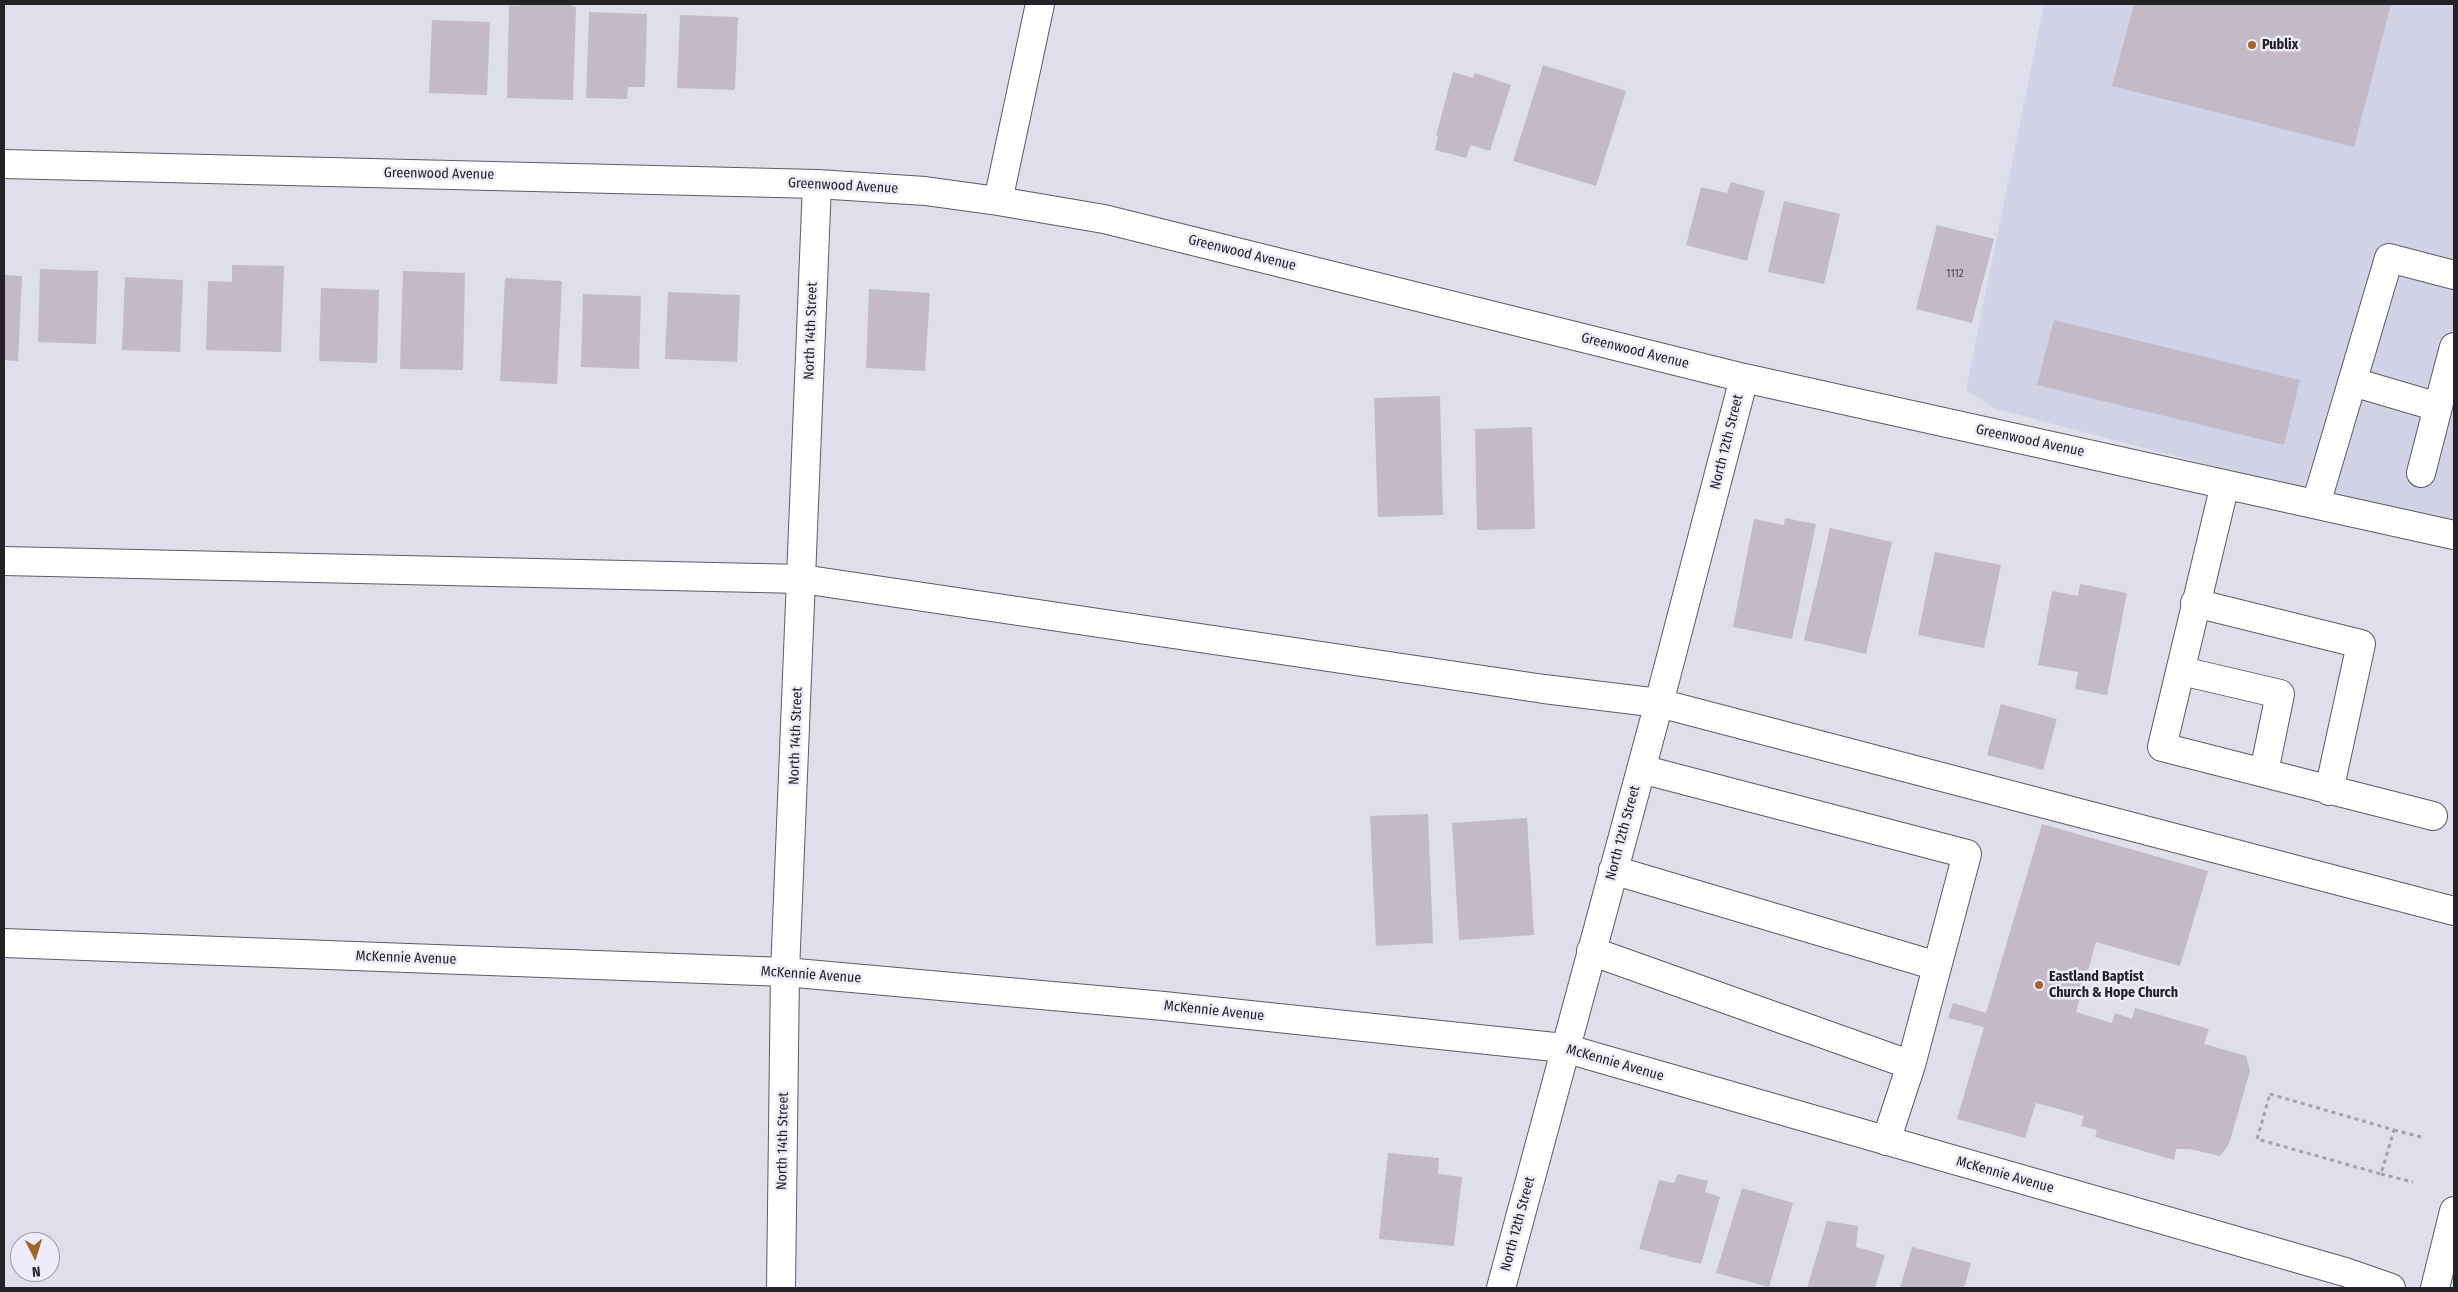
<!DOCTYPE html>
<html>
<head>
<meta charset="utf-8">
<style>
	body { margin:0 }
	#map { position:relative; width:2458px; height:1292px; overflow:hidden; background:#dfdfec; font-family:"Fira Sans Condensed",sans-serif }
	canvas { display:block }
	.frame { position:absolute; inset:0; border:5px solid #232327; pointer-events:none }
	.north { position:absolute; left:10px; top:1232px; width:50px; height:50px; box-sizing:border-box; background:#ececfa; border:1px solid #9c9ca6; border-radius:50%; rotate:175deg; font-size:14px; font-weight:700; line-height:20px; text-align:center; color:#232327 }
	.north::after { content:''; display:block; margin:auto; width:18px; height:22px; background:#a4652b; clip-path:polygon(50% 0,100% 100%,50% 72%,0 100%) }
</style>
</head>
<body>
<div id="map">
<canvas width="2458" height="1292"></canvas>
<div class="frame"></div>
<div class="north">N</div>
</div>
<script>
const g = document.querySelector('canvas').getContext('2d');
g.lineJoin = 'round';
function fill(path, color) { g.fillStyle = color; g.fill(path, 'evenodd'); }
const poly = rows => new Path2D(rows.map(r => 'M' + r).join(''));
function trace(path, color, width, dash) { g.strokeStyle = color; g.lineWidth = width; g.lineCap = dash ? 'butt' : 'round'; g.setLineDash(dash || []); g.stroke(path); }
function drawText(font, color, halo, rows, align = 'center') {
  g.font = font + ' "Fira Sans Condensed",sans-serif'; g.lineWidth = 5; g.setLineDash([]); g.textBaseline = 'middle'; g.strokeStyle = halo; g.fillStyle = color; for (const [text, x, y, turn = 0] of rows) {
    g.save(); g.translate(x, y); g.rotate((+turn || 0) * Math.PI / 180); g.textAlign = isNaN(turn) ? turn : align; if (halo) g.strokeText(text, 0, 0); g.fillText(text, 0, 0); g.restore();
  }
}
fill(poly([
	[2044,4,2454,4,2454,530,1993,408,1966,390]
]), '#d2d2e6');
fill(poly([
	[519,4,572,4,572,6,576,7,573,100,507,98,509,5,519,6],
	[2134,4,2391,4,2354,147,2112,86],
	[589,12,647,14,645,87,628,87,627,99,586,98],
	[680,15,738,17,735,90,677,88],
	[432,20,490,22,487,95,429,93],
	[1543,65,1626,91,1596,186,1513,161],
	[1453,72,1473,78,1475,73,1511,85,1490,151,1471,145,1466,158,1435,150,1438,136,1436,136],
	[1731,182,1765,191,1747,261,1686,245,1701,187,1727,193],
	[1784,201,1840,214,1824,284,1768,272],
	[1937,225,1994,239,1972,323,1916,309],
	[232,265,284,266,281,352,206,350,208,281,232,282],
	[40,269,98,271,96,344,38,342],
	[403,271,465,273,463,370,400,369],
	[4,275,22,276,18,361,4,360],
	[125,277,183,280,180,352,122,350],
	[505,278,562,281,557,384,500,381],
	[321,288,379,290,377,363,319,361],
	[869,289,930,293,925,371,866,368],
	[668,292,740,295,737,362,665,359],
	[583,294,641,296,639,369,581,367],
	[2054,320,2300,380,2284,445,2037,385],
	[1440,396,1443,515,1378,517,1374,398],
	[1532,427,1535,529,1477,530,1475,429],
	[1785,518,1816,524,1792,639,1733,627,1754,519,1784,525],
	[1830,528,1892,542,1866,654,1804,640],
	[1935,552,2001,565,1984,648,1918,635],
	[2080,584,2127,593,2107,695,2075,689,2078,672,2038,665,2052,591,2078,596],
	[2001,704,2057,719,2043,770,1987,755],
	[1428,814,1433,943,1376,946,1370,816],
	[1527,818,1534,935,1459,940,1452,823],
	[2042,824,2208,871,2180,966,2096,942,2076,1012,2112,1023,2115,1013,2132,1019,2135,1008,2209,1029,2204,1044,2246,1056,2250,1071,2229,1144,2220,1156,2190,1149,2176,1149,2174,1160,2095,1137,2097,1130,2081,1126,2084,1116,2036,1103,2025,1138,1957,1119,1984,1027,1948,1018,1953,1003,1986,1013],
	[1388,1153,1439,1158,1438,1174,1462,1177,1454,1246,1379,1239],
	[1678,1174,1708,1181,1705,1192,1720,1197,1701,1264,1639,1249,1659,1180,1674,1183],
	[1742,1188,1793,1203,1769,1287,1716,1273],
	[1827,1221,1858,1226,1856,1247,1885,1255,1875,1288,1807,1288],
	[1912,1247,1971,1263,1964,1288,1900,1288]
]), '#c2bac6');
const minor = poly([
	[4,164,817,184,925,191,998,201,1104,219,1744,378,2454,535],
	[998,201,1040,4],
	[2353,382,2438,407,2421,473],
	[2438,407,2454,347],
	[2225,484,2162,747,2433,816],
	[2316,504,2389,258,2454,275],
	[4,561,802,579,1544,689,1659,703,2454,911],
	[2195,603,2361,644,2329,791],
	[2182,671,2280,694,2264,772],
	[1641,769,1967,854,1911,1065],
	[1613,870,1937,966],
	[4,943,785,972,1164,1006,1564,1048,2345,1272,2391,1288],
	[1591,951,1911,1065,1886,1141],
	[781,1288,785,972,817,184],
	[1501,1288,1659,703,1744,378]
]);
const major = poly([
	[2435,1288,2454,1211]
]);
trace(minor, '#5c5c67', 30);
trace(major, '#5c5c67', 30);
trace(poly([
	[2270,1094,2394,1130,2381,1174,2257,1139,2270,1094],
	[2394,1130,2425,1138],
	[2381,1174,2413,1182]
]), '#a2a2ac', 3, [4, 4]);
trace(minor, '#fff', 28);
trace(major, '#fff', 28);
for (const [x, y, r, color] of [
	[2252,45,5,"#a4652b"],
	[2039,985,5,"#a4652b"]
]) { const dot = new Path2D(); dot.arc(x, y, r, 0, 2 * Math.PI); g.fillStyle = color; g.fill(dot); trace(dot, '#ececfa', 2); }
drawText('11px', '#4b494f', null, [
	["1112",1955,274]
]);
drawText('bold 14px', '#232327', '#ececfa', [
	["Publix",2262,45],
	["Eastland Baptist",2049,977],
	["Church & Hope Church",2049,993]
], 'left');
drawText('14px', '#232327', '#ececfa', [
	["Greenwood Avenue",439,174,1],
	["Greenwood Avenue",843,186,3],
	["Greenwood Avenue",1242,253,14],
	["North 14th Street",811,331,-88],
	["Greenwood Avenue",1635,351,14],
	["Greenwood Avenue",2030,441,12],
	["North 12th Street",1727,442,-76],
	["North 14th Street",796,736,-88],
	["North 12th Street",1623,833,-75],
	["McKennie Avenue",406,958,2],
	["McKennie Avenue",811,975,4],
	["McKennie Avenue",1214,1011,6],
	["McKennie Avenue",1615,1063,16],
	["North 14th Street",783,1141,-89],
	["McKennie Avenue",2005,1175,16],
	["North 12th Street",1518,1224,-75]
]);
</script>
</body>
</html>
